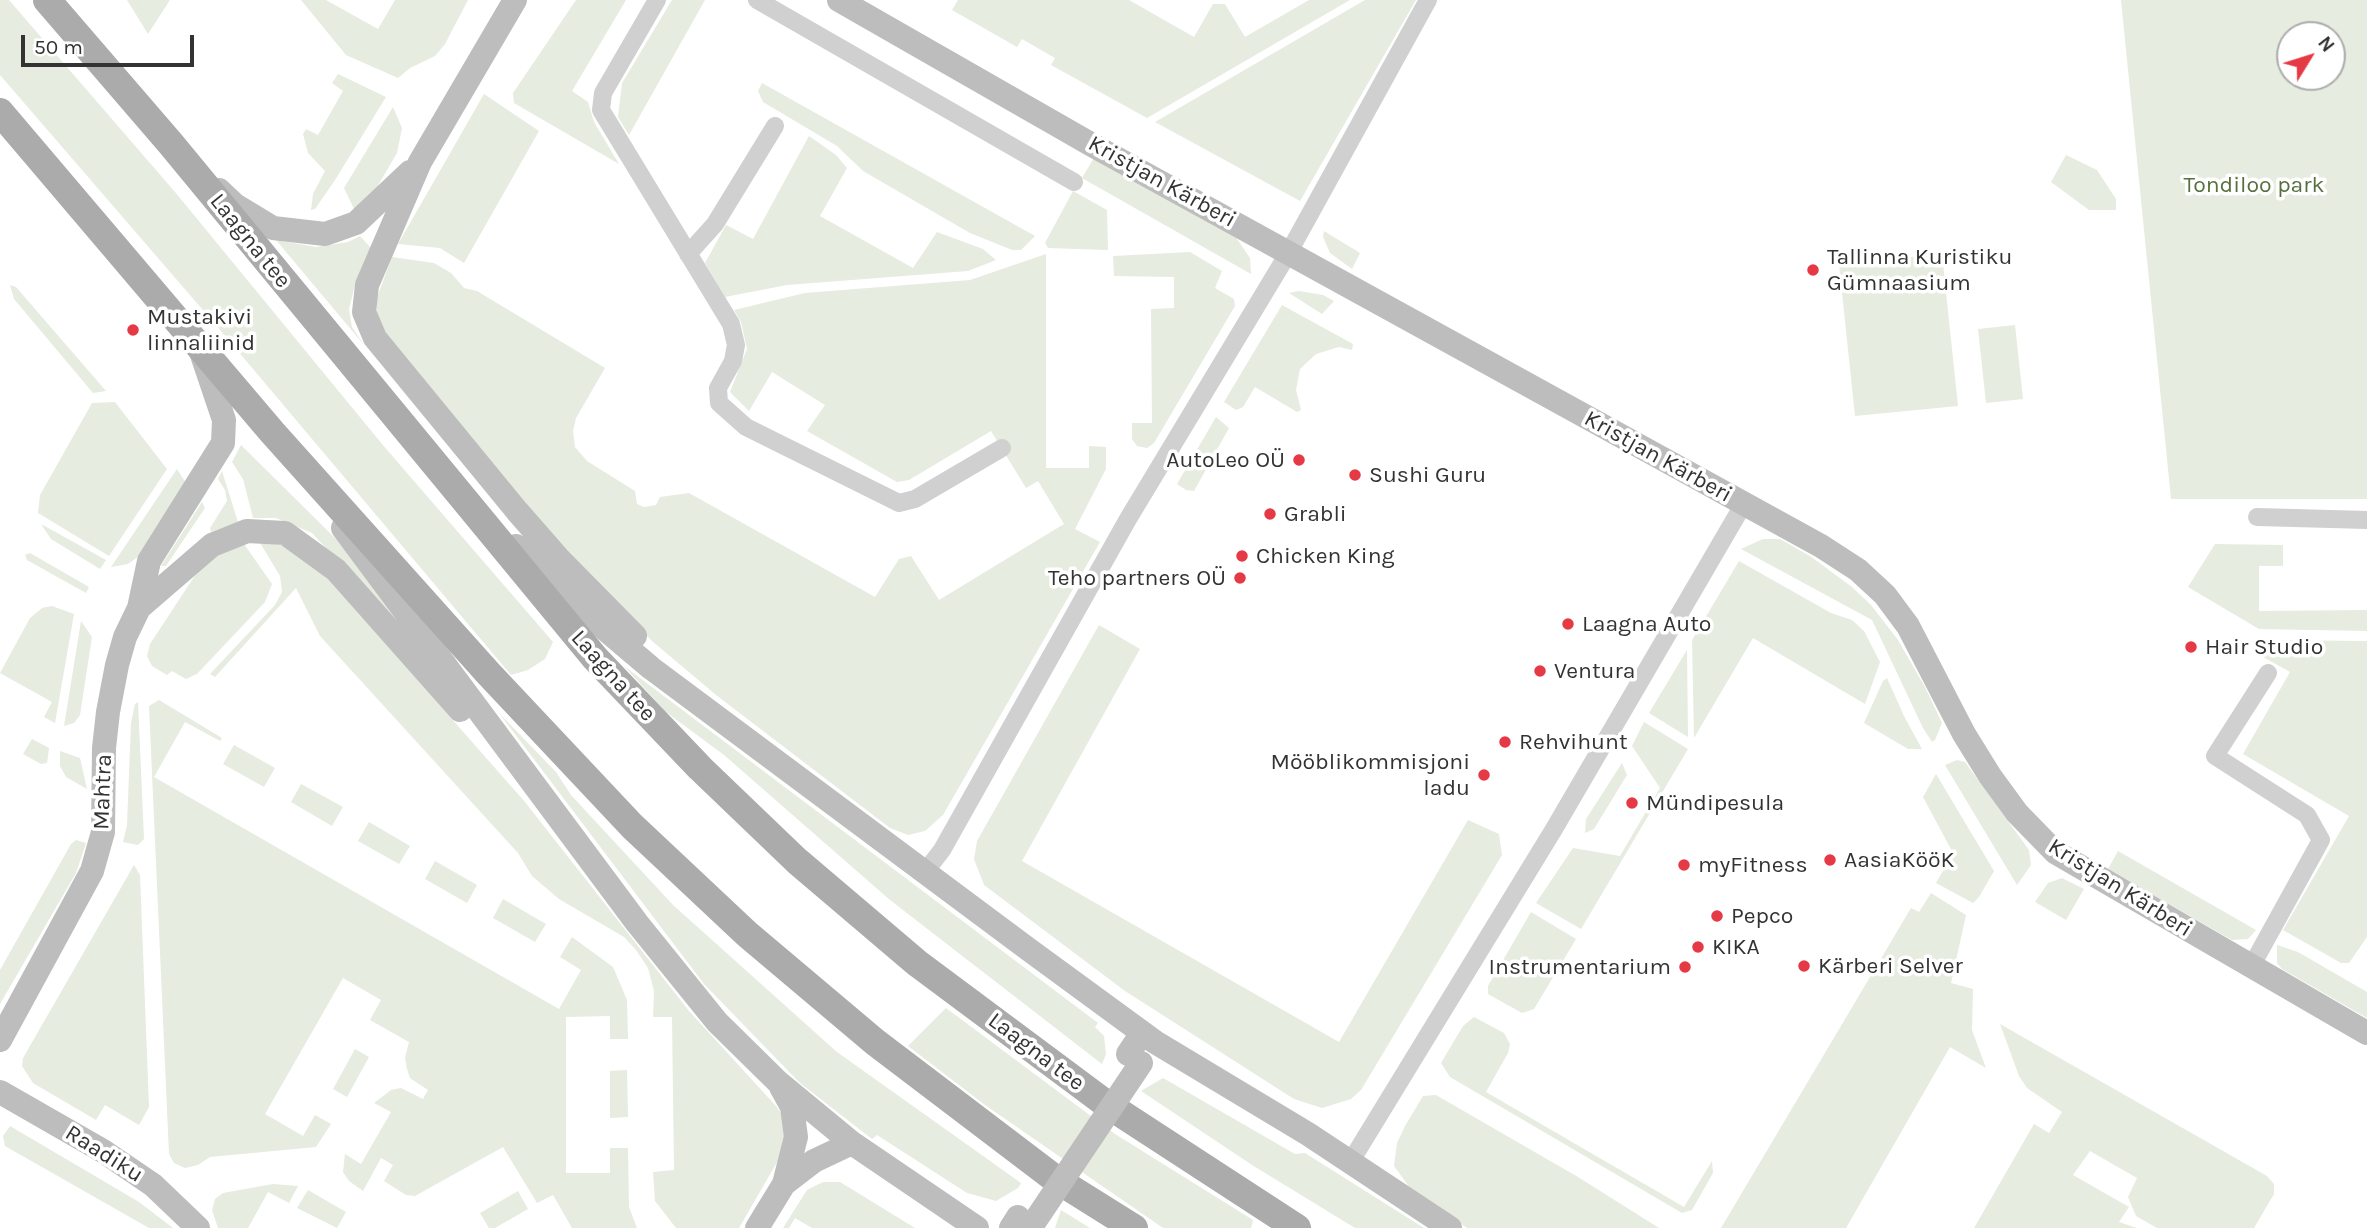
<!DOCTYPE html>
<html>
<head>
<meta charset="utf-8">
<style>
	body { margin:0 }
	#map { position:relative; width:2367px; height:1228px; overflow:hidden; background:#fff; font-family:Karla,sans-serif }
	canvas { display:block }
	.north { position:absolute; left:2276px; top:21px; width:70px; height:70px; box-sizing:border-box; background:#fff; border:2px solid #adadad; border-radius:50%; rotate:52deg; font-size:19px; font-weight:700; line-height:28px; text-align:center; color:#333 }
	.north::after { content:''; display:block; margin:auto; width:24px; height:32px; background:#e63946; clip-path:polygon(50% 0,100% 100%,50% 72%,0 100%) }
	.scale { position:absolute; left:21px; top:35px; width:173px; height:32px; box-sizing:border-box; border:4px solid #333; border-top:0; padding-left:9px; font-size:21px; line-height:24px; white-space:nowrap; color:#333; -webkit-text-stroke:5px #fff; paint-order:stroke }
</style>
</head>
<body>
<div id="map">
<canvas width="2367" height="1228"></canvas>
<div class="north">N</div>
<div class="scale">50 m</div>
</div>
<script>
const g = document.querySelector('canvas').getContext('2d');
g.lineJoin = 'round';
function fill(path, color) { g.fillStyle = color; g.fill(path, 'evenodd'); }
const poly = rows => new Path2D(rows.map(r => 'M' + r).join(''));
function trace(path, color, width, dash) { g.strokeStyle = color; g.lineWidth = width; g.lineCap = dash ? 'butt' : 'round'; g.setLineDash(dash || []); g.stroke(path); }
function drawText(font, color, halo, rows, align = 'center') {
  g.font = font + ' Karla,sans-serif'; g.lineWidth = 7; g.setLineDash([]); g.textBaseline = 'middle'; g.strokeStyle = halo; g.fillStyle = color; for (const [text, x, y, turn = 0] of rows) {
    g.save(); g.translate(x, y); g.rotate((+turn || 0) * Math.PI / 180); g.textAlign = isNaN(turn) ? turn : align; if (halo) g.strokeText(text, 0, 0); g.fillText(text, 0, 0); g.restore();
  }
}
fill(poly([
	[0,0,9,0,28,22,175,192,382,444,553,642,545,659,528,670,511,675,221,331,0,75],
	[127,0,170,0,148,34],
	[301,0,326,0,378,29,395,0,468,0,445,44,435,56,410,68,398,78,346,55],
	[576,0,626,0,572,91,588,102,594,122,619,164,514,103,513,93],
	[672,0,705,0,629,135,618,117,622,83],
	[958,0,1129,0,1194,37,1213,4,1225,4,1245,37,1309,0,1350,0,1147,118,1051,65,1055,58,1022,39,1017,47,952,10],
	[1365,0,1416,0,1300,201,1155,122],
	[2121,0,2367,0,2367,499,2171,499],
	[2290,35,2332,35,2332,77,2290,77],
	[338,74,386,97,335,180,315,209,311,210,313,194,325,171,308,153,303,134,306,129,318,135,343,91,332,83],
	[762,83,1035,236,1021,250,1012,250,970,233,863,171,837,146,763,102,758,91],
	[484,94,539,131,464,263,440,248,398,244],
	[393,107,402,128,397,153,373,194,355,211,344,188],
	[809,136,836,155,847,168,820,216,913,268,937,232,983,249,996,260,968,271,787,285,725,297,705,263,726,225,753,239],
	[2066,155,2097,170,2116,199,2116,210,2089,210,2051,182],
	[1095,156,1233,233,1250,258,1251,274,1082,178],
	[1073,191,1107,210,1108,250,1048,248,1045,243],
	[1324,231,1360,253,1352,269,1330,253,1323,237],
	[360,236,371,248,356,281,349,309,352,327,364,345,276,240,316,247,348,242],
	[1190,252,1222,271,1215,288,1234,299,1235,306,1154,443,1147,448,1137,446,1132,439,1132,423,1152,423,1151,309,1174,308,1174,277,1114,276,1113,256],
	[1046,254,1046,468,1089,468,1089,446,1106,447,1106,469,1075,529,1100,542,943,815,925,831,908,835,890,828,716,695,652,641,564,551,386,338,377,319,376,300,392,257,434,263,451,273,464,288,477,291,605,368,576,418,573,431,575,447,587,461,635,491,637,504,644,507,656,505,660,497,689,493,875,597,899,559,911,556,939,600,1064,524,1038,481,1026,488,991,431,909,480,897,482,807,431,825,405,772,372,749,411,730,392,747,349,741,322,734,310,805,293,970,280],
	[1942,254,1958,406,1855,416,1839,264],
	[10,285,16,287,106,391,93,393,14,299],
	[1299,291,1323,295,1334,301,1322,314,1289,293],
	[1282,305,1353,344,1352,350,1339,347,1316,354,1300,369,1296,390,1301,410,1297,412,1255,387,1243,407,1236,410,1224,402],
	[2015,325,2023,399,1986,403,1978,329],
	[115,402,167,469,109,556,38,513,40,495,92,403],
	[1216,417,1229,428,1194,491,1186,490,1177,484],
	[241,445,337,540,434,665,312,533,276,518,253,518,243,479,232,462],
	[177,469,186,483,139,556,128,564,111,567],
	[222,471,238,522,211,532,210,528,227,501,225,490,218,479],
	[202,502,205,508,166,566,161,566],
	[41,524,106,560,100,569,51,539],
	[1763,539,1780,539,1810,556,1852,587,1871,605,1898,640,1925,687,1942,723,1935,740,1932,742,1923,728,1872,620,1741,549],
	[259,541,281,545,317,566,525,802,689,1011,776,1106,783,1116,785,1139,780,1157,739,1228,676,1228,655,1201,653,1172,674,1170,672,1017,653,1017,654,991,648,968,636,950,624,937,559,899,532,876,518,853,320,636,296,588,215,677,210,674,275,605,282,592,280,576],
	[244,544,272,584,265,602,197,674,186,679,172,671,167,675,152,666,147,656,150,644,194,577,212,557],
	[2215,544,2283,545,2283,566,2259,566,2259,611,2367,610,2367,631,2259,629,2188,587],
	[30,553,89,587,86,593,27,560,25,555],
	[1739,561,1831,613,1852,620,1864,631,1880,662,1865,704,1753,638,1694,738,1692,640],
	[52,606,74,614,55,723,44,717,52,702,0,673,30,618,42,608],
	[81,621,92,637,80,715,74,723,64,726],
	[1099,625,1140,649,1022,861,1339,1042,1468,820,1499,834,1502,855,1361,1090,1351,1099,1322,1108,1294,1099,1125,991,984,885,974,859,977,841],
	[2263,640,2367,641,2367,937,2349,963,2341,963,2283,930,2349,816,2243,754,2290,672,2256,653],
	[1687,650,1688,737,1649,713],
	[624,666,1098,1023,1095,1027,1104,1036,1106,1054,1102,1064,890,900,724,755,666,712],
	[1887,678,1904,716,1922,749,1908,749,1864,723,1883,681],
	[159,700,222,738,220,741,185,722,154,777,559,1009,581,970,560,957,572,937,613,967,627,1000,628,1039,610,1039,610,1016,566,1017,566,1173,610,1173,610,1148,628,1148,629,1207,637,1228,572,1228,553,1195,537,1203,503,1147,415,1196,406,1195,384,1181,393,1165,381,1158,363,1191,349,1181,343,1172,345,1154,361,1164,391,1112,374,1103,391,1090,401,1088,423,1099,428,1090,410,1078,407,1069,405,1058,409,1042,370,1020,381,1000,343,978,265,1114,303,1136,315,1115,331,1124,316,1147,210,1157,198,1165,185,1168,174,1163,169,1154,149,706],
	[138,702,144,839,138,845,123,842,127,825,131,723,135,704],
	[499,713,556,772,571,795,673,905,837,1052,1021,1183,1018,1188,996,1201,967,1193,877,1135,872,1139,800,1083,704,984],
	[1644,722,1688,749,1581,929,1536,903,1573,848,1620,856,1660,788,1632,746],
	[32,739,49,748,47,763,41,764,23,754],
	[234,745,275,768,264,787,223,764],
	[60,751,80,758,87,789,66,777,60,766],
	[1957,760,1965,762,2029,850,2031,865,2017,885,1945,765],
	[1622,763,1627,775,1594,829,1585,833,1586,819],
	[1936,774,1994,871,1979,897,1973,903,1936,883,1953,853,1923,797],
	[301,784,343,807,332,826,291,802],
	[369,822,410,846,399,864,358,841],
	[76,840,86,843,76,873,0,1004,0,970,71,844],
	[2118,851,2256,930,2248,939,2232,940,2108,869],
	[435,861,477,885,467,903,425,879],
	[134,865,140,875,149,1107,139,1125,105,1105,96,1120,33,1083,22,1066,23,1058],
	[2062,878,2084,889,2066,920,2035,902,2048,883],
	[1931,893,1966,915,1951,983,1973,989,1972,1030,1986,1068,1950,1047,1846,1228,1721,1228,1911,908,1919,912],
	[503,899,546,924,535,942,493,918],
	[1531,912,1576,939,1534,1009,1522,1013,1488,994,1488,986],
	[2277,945,2298,952,2367,992,2367,1018,2282,969,2277,963],
	[946,1008,1115,1134,1253,1220,1251,1228,1163,1228,985,1105,908,1046],
	[1474,1017,1504,1033,1510,1044,1508,1053,1486,1092,1684,1207,1712,1161,1713,1173,1692,1210,1682,1213,1450,1077,1441,1063,1463,1026],
	[2000,1024,2267,1176,2274,1184,2274,1194,2254,1228,2157,1228,2136,1216,2128,1197,2137,1178,2090,1151,2073,1175,2129,1207,2119,1222,2137,1228,1974,1228,2034,1124,2049,1133,2062,1112,2027,1088,2019,1076],
	[355,1049,369,1057,347,1097,333,1089],
	[627,1070,628,1117,610,1118,610,1071],
	[1163,1078,1295,1154,1305,1153,1424,1228,1355,1228,1252,1165,1141,1091],
	[1436,1095,1578,1177,1659,1228,1467,1228,1410,1188,1394,1166,1397,1143,1405,1126,1423,1096],
	[10,1126,139,1202,173,1228,149,1228,5,1146,3,1136],
	[823,1182,840,1182,915,1228,812,1228,795,1218,789,1228,783,1228,807,1190],
	[273,1184,298,1186,289,1203,268,1192,248,1228,218,1228,212,1210,215,1199,223,1193],
	[308,1190,346,1212,337,1228,297,1208],
	[518,1191,528,1209,495,1228,489,1228,480,1213],
	[1061,1210,1090,1228,1055,1228]
]), '#e6ecdf');
trace(poly([
	[657,0,603,93,601,110,731,324,736,345,733,361,718,388,719,403,746,427,899,503,915,499,1002,448],
	[757,0,1074,182],
	[688,254,715,224,775,126],
	[2257,517,2367,520],
	[925,872,942,850,1128,519,1289,252,1428,0],
	[2251,967,2321,840,2307,815,2215,756,2268,673],
	[1351,1161,1554,829,1743,505]
]), '#d0d0d0', 18);
trace(poly([
	[515,0,420,162,367,285,364,312,375,338,517,511,559,559,635,636],
	[839,0,1094,146,1821,546,1858,570,1885,595,1908,626,1964,734,1990,776,2017,813,2055,852,2367,1033],
	[219,190,235,205,273,228,325,234,356,223,410,172],
	[343,528,637,923,717,1022,778,1082,852,1143,977,1228],
	[516,546,579,607,651,668,1028,949,1155,1042,1308,1134,1450,1228],
	[139,608,212,545,247,531,285,533,336,570,460,710],
	[0,1040,92,871,103,832,104,748,108,712,117,665,125,637,139,608,149,561,223,443,224,420,200,349],
	[1128,1054,1142,1033],
	[0,1092,103,1151,153,1185,198,1228],
	[784,1184,814,1161,852,1143],
	[757,1228,784,1184,796,1137,792,1107,781,1087],
	[1011,1228,1018,1217]
]), '#bdbdbd', 24);
trace(poly([
	[47,0,171,144,595,658,700,768,797,861,917,963,1105,1103,1297,1228],
	[0,112,272,432,488,673,632,826,747,934,875,1042,1054,1178,1134,1228]
]), '#ababab', 28);
trace(poly([
	[1031,1227,1141,1063]
]), '#bdbdbd', 24);
for (const [x, y, r, color] of [
	[1813,270,7,"#e63946"],
	[133,330,7,"#e63946"],
	[1299,460,7,"#e63946"],
	[1355,475,7,"#e63946"],
	[1270,514,7,"#e63946"],
	[1242,556,7,"#e63946"],
	[1240,578,7,"#e63946"],
	[1568,624,7,"#e63946"],
	[2191,647,7,"#e63946"],
	[1540,671,7,"#e63946"],
	[1505,742,7,"#e63946"],
	[1484,775,7,"#e63946"],
	[1632,803,7,"#e63946"],
	[1830,860,7,"#e63946"],
	[1684,865,7,"#e63946"],
	[1717,916,7,"#e63946"],
	[1698,947,7,"#e63946"],
	[1804,966,7,"#e63946"],
	[1685,967,7,"#e63946"]
]) { const dot = new Path2D(); dot.arc(x, y, r, 0, 2 * Math.PI); g.fillStyle = color; g.fill(dot); trace(dot, '#fff', 2.5); }
drawText('23px', '#333', '#fff', [
	["Kristjan Kärberi",1162,182,29],
	["Laagna tee",250,241,51],
	["Kristjan Kärberi",1658,457,29],
	["Laagna tee",613,676,48],
	["Mahtra",103,792,-88],
	["Kristjan Kärberi",2120,888,32],
	["Laagna tee",1036,1052,37],
	["Raadiku",104,1154,32]
]);
drawText('23px', '#56703f', '#fff', [
	["Tondiloo park",2254,185]
]);
drawText('23px', '#333', '#fff', [
	["Tallinna Kuristiku",1827,257],
	["Gümnaasium",1827,283],
	["Mustakivi",147,317],
	["linnaliinid",147,343],
	["AutoLeo OÜ",1285,460,"right"],
	["Sushi Guru",1369,475],
	["Grabli",1284,514],
	["Chicken King",1256,556],
	["Teho partners OÜ",1226,578,"right"],
	["Laagna Auto",1582,624],
	["Hair Studio",2205,647],
	["Ventura",1554,671],
	["Rehvihunt",1519,742],
	["Mööblikommisjoni",1470,762,"right"],
	["ladu",1470,788,"right"],
	["Mündipesula",1646,803],
	["AasiaKööK",1844,860],
	["myFitness",1698,865],
	["Pepco",1731,916],
	["KIKA",1712,947],
	["Kärberi Selver",1818,966],
	["Instrumentarium",1671,967,"right"]
], 'left');
</script>
</body>
</html>
